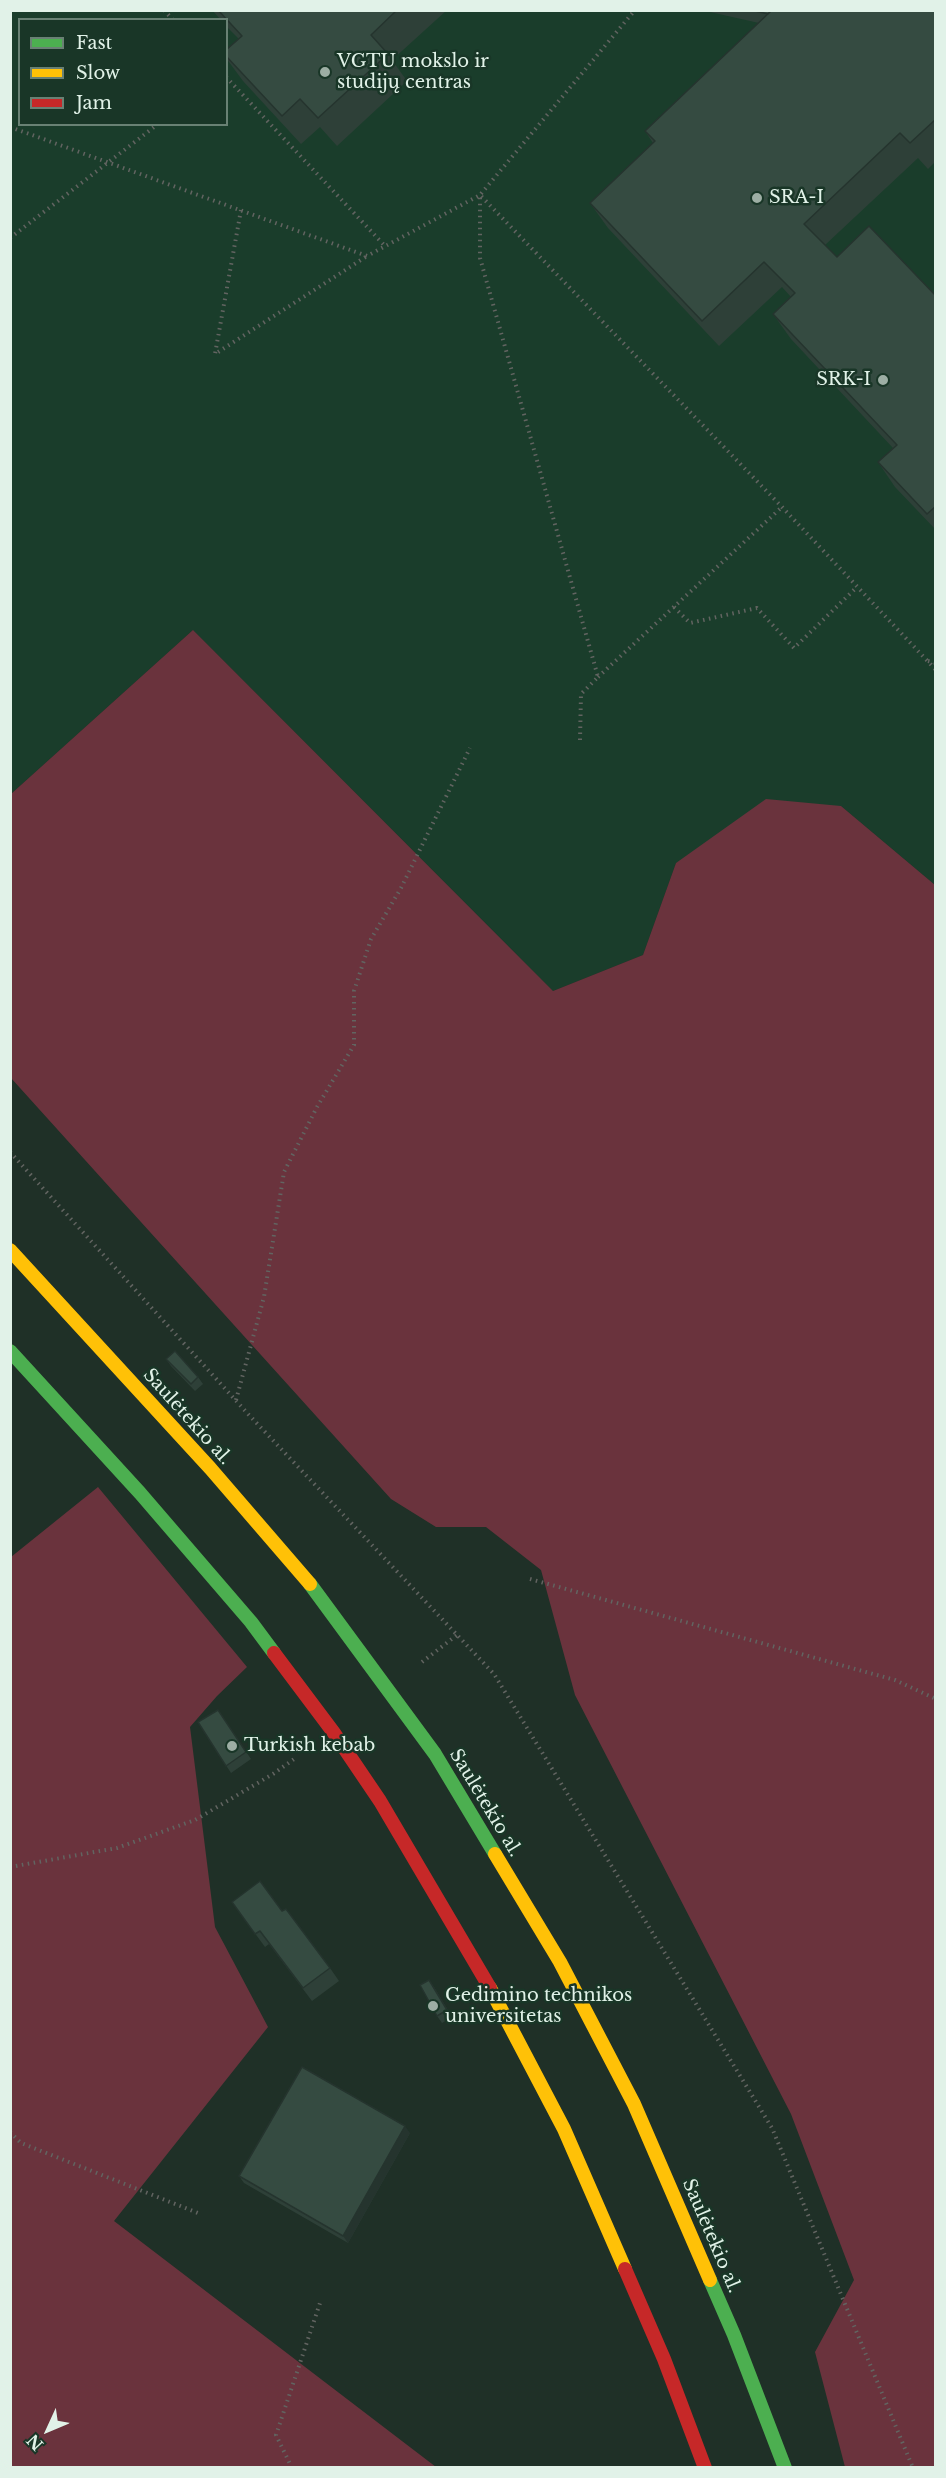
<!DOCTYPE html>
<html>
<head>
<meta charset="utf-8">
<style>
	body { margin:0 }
	#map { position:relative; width:946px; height:2478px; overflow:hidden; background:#1f3027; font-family:"Libre Baskerville",serif }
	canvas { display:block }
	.frame { position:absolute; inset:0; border:12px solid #e1f2e8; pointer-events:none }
	.legend { position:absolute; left:18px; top:18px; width:210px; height:108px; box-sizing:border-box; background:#193627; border:2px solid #698174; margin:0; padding:8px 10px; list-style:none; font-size:18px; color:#e1f2e8 }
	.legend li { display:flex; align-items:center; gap:12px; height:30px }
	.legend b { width:30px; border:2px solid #698174 }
	.north { position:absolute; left:18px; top:2400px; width:60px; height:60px; -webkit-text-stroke:4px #193627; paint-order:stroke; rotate:226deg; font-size:16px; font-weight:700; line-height:24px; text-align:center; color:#e1f2e8 }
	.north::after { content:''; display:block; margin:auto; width:21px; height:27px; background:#e1f2e8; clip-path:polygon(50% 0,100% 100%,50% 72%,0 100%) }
</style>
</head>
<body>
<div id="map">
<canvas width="946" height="2478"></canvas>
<div class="frame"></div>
<ul class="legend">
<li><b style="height:8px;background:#4caf50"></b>Fast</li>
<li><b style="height:8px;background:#ffc107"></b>Slow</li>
<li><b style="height:8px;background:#c62828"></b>Jam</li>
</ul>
<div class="north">N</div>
</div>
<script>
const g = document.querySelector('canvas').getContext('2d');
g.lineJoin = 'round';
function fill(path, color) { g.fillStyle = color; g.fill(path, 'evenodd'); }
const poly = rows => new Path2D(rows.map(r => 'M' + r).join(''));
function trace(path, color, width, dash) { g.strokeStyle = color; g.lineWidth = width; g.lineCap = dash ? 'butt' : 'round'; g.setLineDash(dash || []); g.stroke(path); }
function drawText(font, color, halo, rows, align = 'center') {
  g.font = font + ' "Libre Baskerville",serif'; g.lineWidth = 5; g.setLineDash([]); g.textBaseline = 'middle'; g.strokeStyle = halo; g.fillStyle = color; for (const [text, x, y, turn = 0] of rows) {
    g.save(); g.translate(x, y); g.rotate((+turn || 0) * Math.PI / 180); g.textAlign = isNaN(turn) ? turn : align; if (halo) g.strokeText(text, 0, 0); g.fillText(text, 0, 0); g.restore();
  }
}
fill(poly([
	[11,11,935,11,935,885,841,806,676,863,643,955,553,991,193,630,11,794],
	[20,20,226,20,226,124,20,124]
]), '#1a3d2b');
fill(poly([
	[193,630,553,991,643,955,676,863,766,799,841,806,935,885,935,2467,845,2467,815,2352,854,2280,791,2114,575,1695,541,1570,486,1527,436,1527,391,1499,11,1078,11,794],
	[98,1487,247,1667,217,1696,190,1727,215,1927,268,2027,114,2221,436,2467,11,2467,11,1557]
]), '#6a333d');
trace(poly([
	[164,10,173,20],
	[226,77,385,246],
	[10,127,367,256,480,195,782,507,936,670],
	[241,210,215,354,367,256],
	[10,238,158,124],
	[674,607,690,623,757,608,794,648,857,587],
	[928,661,936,663],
	[598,677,782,507],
	[580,740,581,694,598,677,480,258,480,195,635,10],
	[10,1152,249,1415,494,1674,772,2128,913,2468],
	[236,1400,264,1297,284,1172,317,1107,354,1045,354,991,371,939,401,888,470,748],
	[530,1579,895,1680,936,1699],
	[422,1662,457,1635],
	[10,1867,117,1848,195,1820,273,1774,297,1757],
	[10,2132,21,2143,198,2213],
	[292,2468,276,2435,321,2300]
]), '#626461', 4, [1.5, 4.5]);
trace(poly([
	[10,1351,140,1493,251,1622,274,1653],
	[310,1584,435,1754,495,1854],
	[710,2280,734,2335,785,2468]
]), '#4caf50', 14);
trace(poly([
	[10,1250,210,1468,310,1584],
	[495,1854,560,1962,634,2104,710,2280],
	[490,1988,564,2129,625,2269]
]), '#ffc107', 14);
trace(poly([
	[274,1653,334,1733,380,1801,490,1988],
	[625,2269,664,2359,705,2468]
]), '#c62828', 14);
fill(poly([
	[212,10,447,10,392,60,407,81,337,146,320,127,301,144,243,81,226,58,226,50,239,39,226,26,226,20,221,20],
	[701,10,936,10,936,161,928,169,918,158,825,245,837,257,936,296,936,530,895,487,878,462,893,448,791,339,773,314,791,297,782,287,719,346,608,228,590,203,653,143,645,131,759,23],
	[166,1359,198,1377,203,1384,195,1391,171,1366],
	[218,1710,251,1759,231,1773,198,1722],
	[232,1902,282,1911,330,1968,339,1981,312,2001,269,1944,265,1947],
	[434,1987,452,2017,442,2023,437,2016],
	[410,2133,348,2243,244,2183,239,2176]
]), '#2e4038');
fill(poly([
	[405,2126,410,2133,348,2243,343,2236]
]), '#25342e');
const building = poly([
	[218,10,397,10,371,35,388,54,318,118,300,99,282,116,226,56,226,50,242,36,218,10],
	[751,10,772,10,768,14,751,10],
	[772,10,936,10,936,119,910,143,900,133,804,224,837,257,869,226,936,296,936,506,927,514,878,462,897,445,773,314,795,293,764,262,702,321,590,203,655,141,645,131,772,10],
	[175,1351,198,1377,191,1384,166,1359,175,1351],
	[218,1710,246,1752,226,1766,198,1722,218,1710],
	[260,1881,282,1911,286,1909,330,1968,303,1988,260,1931,255,1934,232,1902,260,1881],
	[429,1980,447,2010,437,2016,420,1985,429,1980],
	[302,2067,405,2126,343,2236,239,2176,302,2067]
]);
fill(building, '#354b41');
trace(building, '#25342e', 1.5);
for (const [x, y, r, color] of [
	[325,72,6,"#9daea4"],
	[757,198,6,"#9daea4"],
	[883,380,6,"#9daea4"],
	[232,1746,6,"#9daea4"],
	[433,2006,6,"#9daea4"]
]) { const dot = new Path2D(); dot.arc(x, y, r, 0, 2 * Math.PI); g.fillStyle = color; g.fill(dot); trace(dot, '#193627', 2); }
drawText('18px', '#e1f2e8', '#193627', [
	["VGTU mokslo ir",337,62],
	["studijų centras",337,83],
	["SRA-I",769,198],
	["SRK-I",871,380,"right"],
	["Turkish kebab",244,1746],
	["Gedimino technikos",445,1996],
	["universitetas",445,2017]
], 'left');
drawText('18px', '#e1f2e8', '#193627', [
	["Saulėtekio al.",187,1417,48],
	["Saulėtekio al.",485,1803,59],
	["Saulėtekio al.",711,2236,67]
]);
</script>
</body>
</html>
